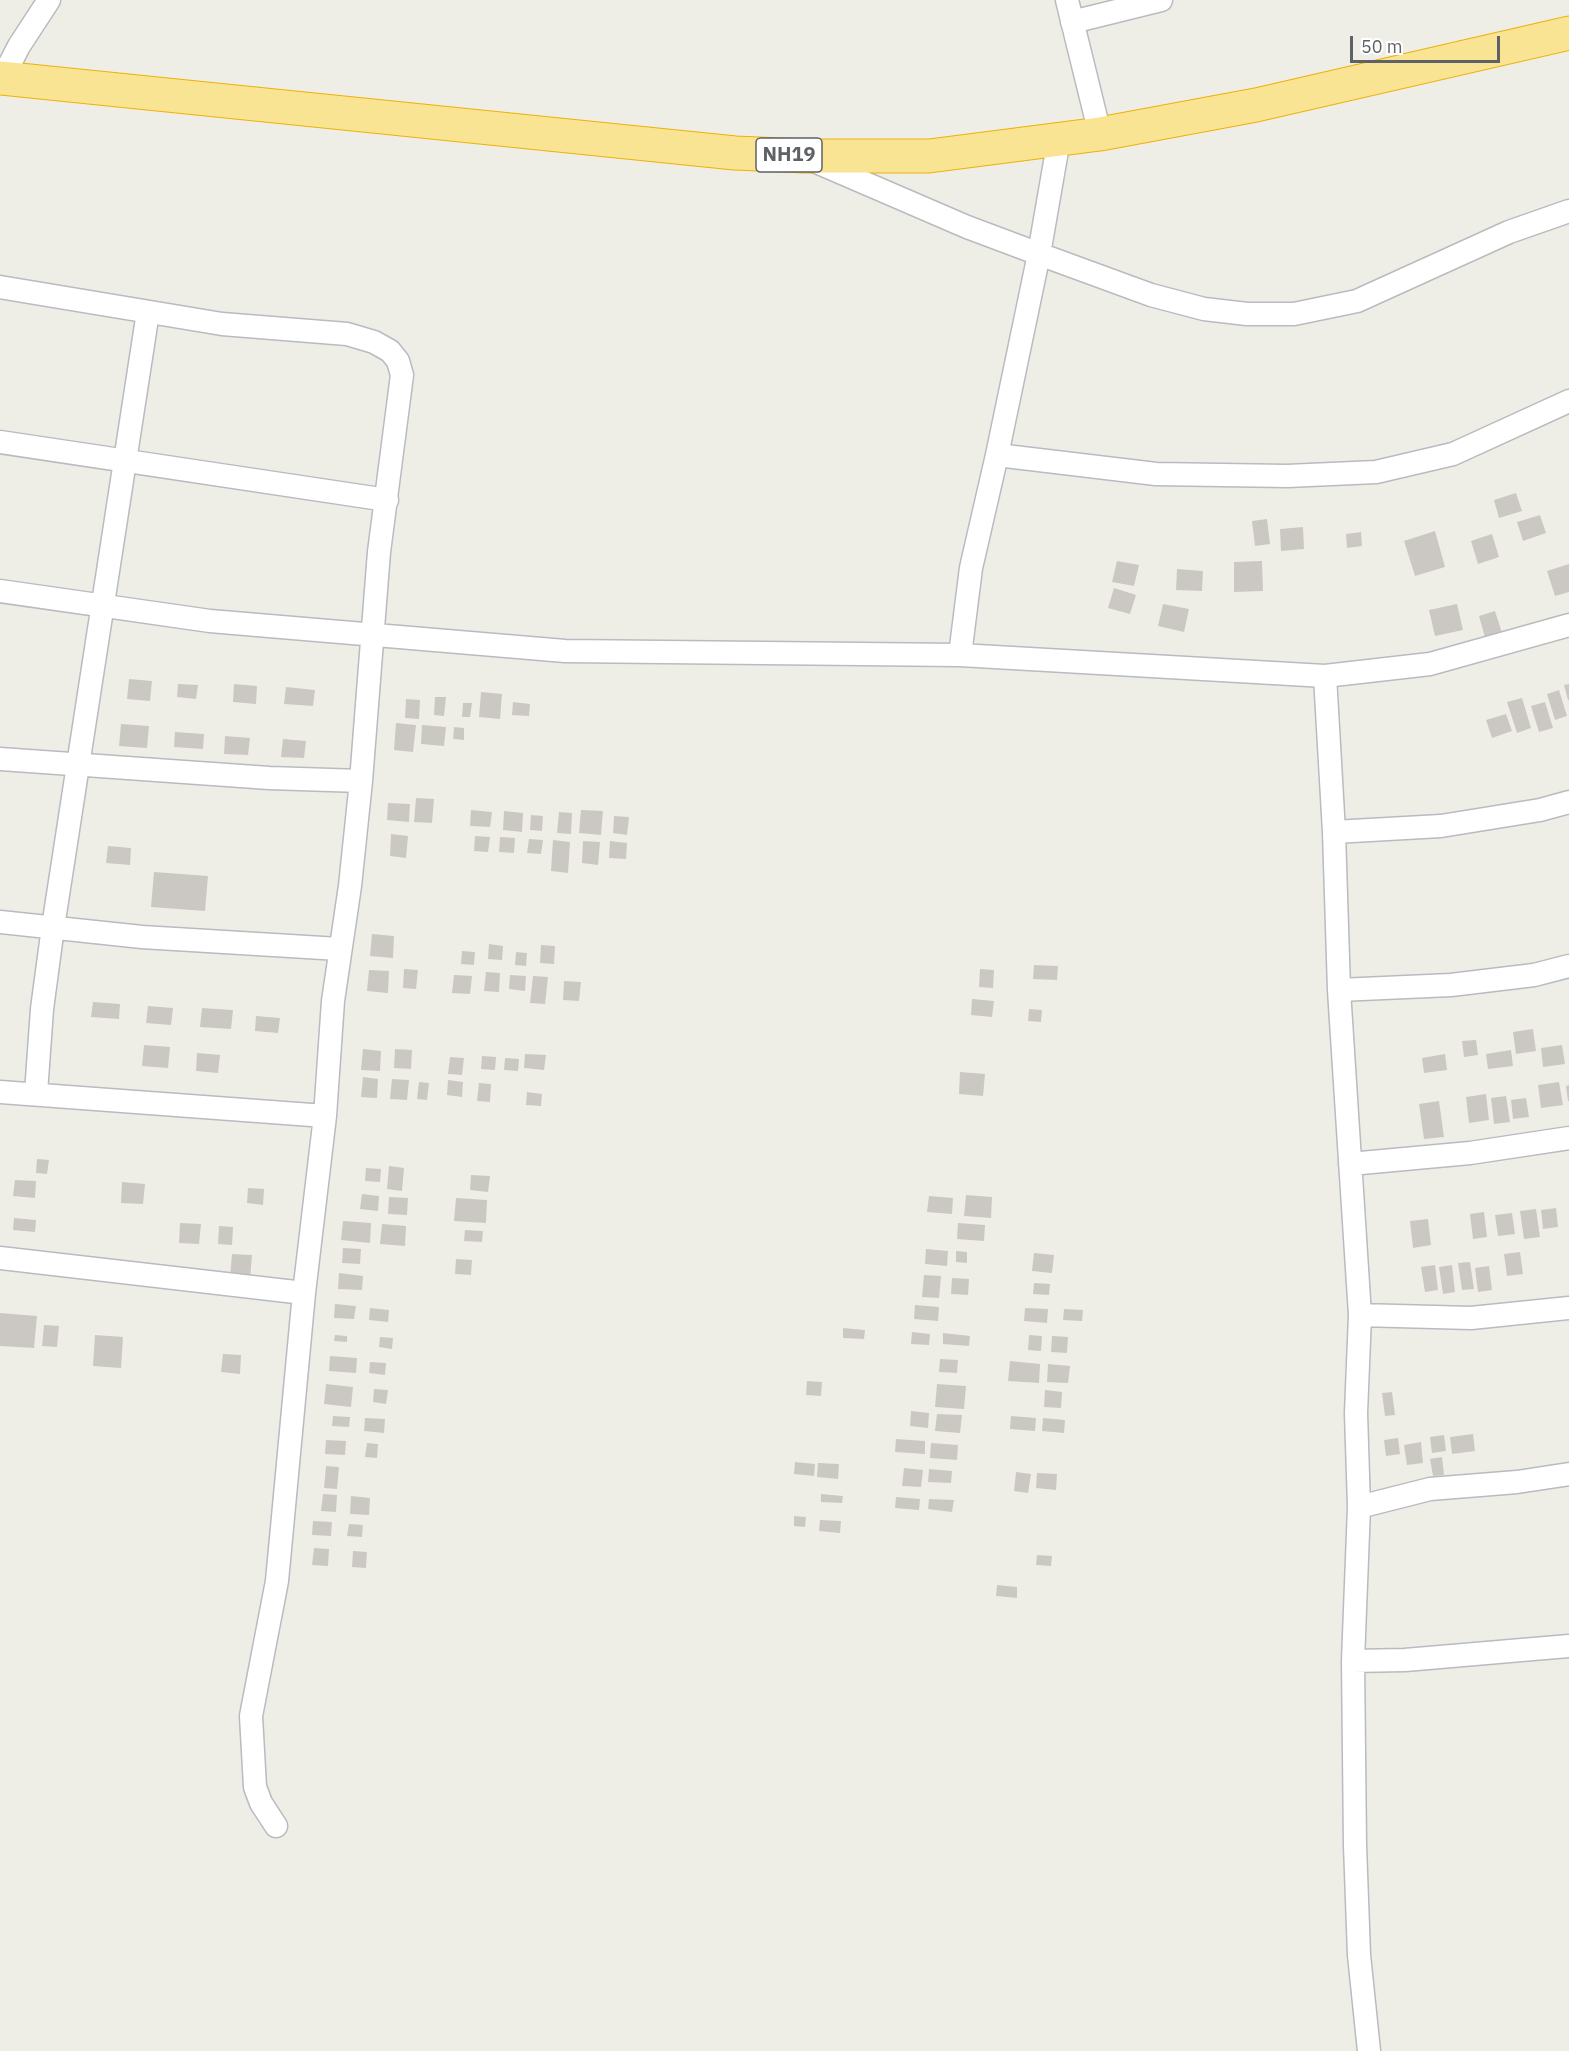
<!DOCTYPE html>
<html>
<head>
<meta charset="utf-8">
<style>
	body { margin:0 }
	#map { position:relative; width:1569px; height:2051px; overflow:hidden; background:#efeee6; font-family:"IBM Plex Sans",sans-serif }
	canvas { display:block }
	.scale { position:absolute; left:1350px; top:36px; width:150px; height:27px; box-sizing:border-box; border:3px solid #5e6166; border-top:0; padding-left:8px; font-size:18px; line-height:21px; white-space:nowrap; color:#5e6166; -webkit-text-stroke:4px #fff; paint-order:stroke }
</style>
</head>
<body>
<div id="map">
<canvas width="1569" height="2051"></canvas>
<div class="scale">50 m</div>
</div>
<script>
const g = document.querySelector('canvas').getContext('2d');
g.lineJoin = 'round';
function fill(path, color) { g.fillStyle = color; g.fill(path, 'evenodd'); }
const poly = rows => new Path2D(rows.map(r => 'M' + r).join(''));
function trace(path, color, width, dash) { g.strokeStyle = color; g.lineWidth = width; g.lineCap = dash ? 'butt' : 'round'; g.setLineDash(dash || []); g.stroke(path); }
function drawText(font, color, halo, rows, align = 'center') {
  g.font = font + ' "IBM Plex Sans",sans-serif'; g.lineWidth = 5; g.setLineDash([]); g.textBaseline = 'middle'; g.strokeStyle = halo; g.fillStyle = color; for (const [text, x, y, turn = 0] of rows) {
    g.save(); g.translate(x, y); g.rotate((+turn || 0) * Math.PI / 180); g.textAlign = isNaN(turn) ? turn : align; if (halo) g.strokeText(text, 0, 0); g.fillText(text, 0, 0); g.restore();
  }
}
fill(poly([
	[1516,493,1522,511,1499,518,1494,500],
	[1540,515,1546,533,1523,541,1517,522],
	[1267,519,1270,544,1255,546,1252,521],
	[1303,527,1304,549,1281,551,1280,529],
	[1435,531,1445,567,1415,576,1404,541],
	[1361,532,1362,546,1347,548,1346,534],
	[1492,534,1499,557,1478,564,1471,541],
	[1117,561,1139,565,1134,586,1112,582],
	[1262,561,1263,591,1234,592,1234,562],
	[1569,564,1569,592,1555,596,1547,571],
	[1177,569,1203,571,1202,591,1176,590],
	[1114,588,1136,595,1130,614,1108,608],
	[1163,604,1189,609,1184,632,1158,626],
	[1457,604,1463,630,1435,636,1429,610],
	[1495,611,1503,636,1486,641,1479,616],
	[129,679,152,681,150,701,127,699],
	[178,684,198,685,196,699,177,697],
	[234,684,257,686,256,704,233,702],
	[1569,684,1569,700,1568,700,1564,685],
	[286,687,315,690,313,706,284,704],
	[1559,690,1567,716,1555,720,1547,694],
	[481,692,502,694,500,719,479,717],
	[435,697,446,697,444,716,434,715],
	[1522,698,1531,728,1517,733,1507,702],
	[406,699,420,700,419,719,405,718],
	[513,702,530,704,529,716,512,715],
	[1545,702,1553,728,1539,732,1531,706],
	[463,703,472,703,470,717,462,717],
	[1506,714,1512,731,1492,738,1486,720],
	[396,723,416,725,413,752,394,750],
	[121,724,149,726,147,748,119,746],
	[422,725,446,727,444,746,421,744],
	[454,727,464,728,464,740,453,739],
	[175,732,204,734,203,749,174,747],
	[225,736,250,738,248,755,224,754],
	[283,739,306,741,304,758,281,757],
	[416,798,434,799,432,823,414,822],
	[388,803,410,804,409,822,387,820],
	[471,810,492,812,490,827,470,826],
	[581,810,603,811,601,835,579,833],
	[504,811,523,813,522,832,503,830],
	[559,812,572,813,571,834,557,833],
	[531,815,543,816,542,831,530,830],
	[614,816,629,817,627,835,613,833],
	[391,834,408,836,406,858,390,856],
	[475,836,490,837,488,852,474,851],
	[500,837,515,838,514,853,499,852],
	[529,839,543,840,541,854,527,853],
	[553,840,570,842,568,873,551,871],
	[583,841,600,842,598,865,582,863],
	[610,841,627,843,626,859,609,858],
	[108,846,131,848,130,865,106,863],
	[154,872,208,876,205,911,151,907],
	[372,934,394,936,393,958,370,956],
	[489,944,503,946,502,960,488,959],
	[541,945,555,946,554,964,540,963],
	[462,951,475,952,474,965,461,964],
	[516,952,527,953,526,966,515,965],
	[1034,965,1058,966,1057,980,1033,979],
	[404,969,418,970,416,989,403,988],
	[980,969,994,970,993,988,979,987],
	[369,970,389,971,388,993,367,991],
	[486,972,500,973,499,992,484,991],
	[454,975,472,976,470,994,452,993],
	[510,975,526,976,525,991,509,989],
	[533,976,548,977,545,1004,530,1003],
	[564,981,581,982,579,1001,563,1000],
	[972,999,994,1001,992,1017,971,1015],
	[93,1002,120,1004,119,1019,91,1017],
	[148,1006,173,1008,171,1025,146,1023],
	[202,1008,233,1010,231,1029,200,1027],
	[1029,1009,1042,1010,1041,1022,1028,1021],
	[256,1016,280,1018,278,1033,255,1031],
	[1533,1029,1536,1051,1516,1054,1513,1032],
	[1476,1040,1478,1055,1464,1057,1462,1041],
	[144,1045,170,1047,168,1068,142,1066],
	[1562,1045,1565,1064,1543,1067,1541,1048],
	[363,1049,381,1051,380,1071,361,1070],
	[395,1049,412,1050,411,1069,394,1068],
	[1511,1050,1513,1066,1488,1069,1486,1054],
	[197,1053,220,1055,218,1073,196,1071],
	[525,1054,546,1055,544,1070,524,1068],
	[1445,1054,1447,1070,1424,1073,1422,1058],
	[482,1056,496,1057,495,1070,481,1069],
	[450,1057,464,1058,462,1075,448,1074],
	[505,1058,519,1059,518,1071,504,1070],
	[960,1072,985,1074,983,1096,959,1094],
	[363,1077,378,1079,377,1098,361,1097],
	[392,1079,409,1080,407,1100,390,1099],
	[448,1080,463,1082,462,1097,447,1095],
	[419,1082,429,1083,427,1100,417,1099],
	[1559,1082,1563,1105,1541,1108,1538,1085],
	[479,1083,491,1084,490,1102,477,1101],
	[1569,1085,1569,1101,1568,1101,1566,1086],
	[527,1092,542,1094,541,1106,526,1105],
	[1486,1094,1489,1120,1469,1123,1466,1097],
	[1506,1096,1510,1122,1494,1124,1491,1098],
	[1526,1098,1529,1117,1513,1119,1511,1100],
	[1439,1101,1444,1137,1424,1139,1419,1104],
	[37,1159,49,1160,47,1174,36,1173],
	[389,1166,404,1168,402,1191,387,1189],
	[366,1168,381,1169,380,1182,365,1181],
	[471,1175,490,1176,488,1192,470,1190],
	[15,1180,36,1181,35,1198,13,1196],
	[122,1182,145,1184,143,1204,121,1203],
	[248,1188,264,1189,263,1205,247,1203],
	[362,1194,379,1196,378,1211,360,1209],
	[966,1195,992,1197,991,1218,964,1216],
	[929,1196,953,1198,952,1214,927,1212],
	[389,1197,408,1198,407,1215,388,1214],
	[456,1198,487,1200,486,1223,454,1221],
	[1556,1208,1558,1227,1543,1229,1541,1210],
	[1536,1209,1540,1237,1524,1239,1520,1211],
	[1484,1212,1487,1237,1473,1239,1470,1214],
	[1512,1213,1515,1234,1498,1236,1495,1215],
	[14,1218,36,1220,35,1232,13,1230],
	[1428,1219,1431,1245,1413,1248,1410,1221],
	[343,1221,371,1223,370,1243,341,1240],
	[180,1223,201,1224,199,1244,179,1243],
	[958,1223,985,1225,984,1241,957,1239],
	[382,1224,406,1226,405,1246,380,1244],
	[219,1226,233,1227,232,1245,218,1244],
	[465,1230,483,1231,482,1242,464,1241],
	[343,1248,361,1249,360,1264,342,1263],
	[926,1249,948,1251,947,1266,925,1264],
	[956,1251,967,1252,967,1263,956,1262],
	[1520,1252,1523,1274,1507,1276,1504,1254],
	[1034,1253,1054,1255,1052,1273,1032,1271],
	[232,1254,252,1255,250,1279,230,1277],
	[456,1259,472,1260,471,1275,455,1274],
	[1470,1262,1474,1289,1462,1290,1458,1263],
	[1435,1265,1438,1290,1425,1292,1421,1267],
	[1452,1265,1455,1292,1443,1294,1439,1267],
	[1489,1266,1492,1290,1478,1292,1475,1268],
	[339,1273,363,1276,362,1290,338,1289],
	[924,1275,941,1276,939,1298,922,1297],
	[952,1278,969,1279,968,1295,951,1294],
	[1034,1283,1050,1284,1049,1295,1033,1294],
	[335,1304,356,1306,354,1319,334,1318],
	[915,1305,939,1307,938,1321,914,1319],
	[370,1308,389,1310,388,1322,369,1320],
	[1025,1308,1048,1309,1047,1323,1024,1321],
	[1064,1309,1083,1310,1082,1321,1063,1320],
	[0,1313,37,1316,34,1348,0,1346],
	[44,1325,59,1326,57,1347,42,1346],
	[843,1328,865,1330,864,1339,843,1338],
	[912,1332,930,1334,929,1345,911,1344],
	[943,1333,970,1336,969,1346,943,1344],
	[95,1335,123,1337,121,1368,93,1366],
	[335,1335,347,1336,347,1342,334,1341],
	[1029,1335,1042,1336,1041,1351,1028,1350],
	[1052,1336,1068,1337,1067,1353,1051,1352],
	[380,1337,393,1338,392,1349,379,1347],
	[223,1354,241,1355,240,1374,221,1372],
	[330,1356,357,1358,356,1373,329,1371],
	[940,1359,958,1360,957,1373,939,1372],
	[1010,1361,1040,1364,1039,1383,1008,1381],
	[370,1362,386,1363,385,1375,369,1373],
	[1048,1364,1070,1366,1068,1383,1047,1382],
	[807,1381,822,1382,821,1396,806,1395],
	[326,1384,353,1387,351,1407,324,1404],
	[937,1384,966,1386,964,1409,935,1407],
	[374,1389,388,1390,386,1404,373,1402],
	[1045,1390,1062,1392,1061,1408,1044,1407],
	[1392,1392,1395,1415,1385,1416,1382,1393],
	[911,1411,929,1413,928,1428,910,1426],
	[937,1414,962,1415,960,1433,935,1431],
	[333,1416,350,1417,349,1427,332,1426],
	[1011,1416,1036,1418,1035,1431,1010,1429],
	[365,1418,385,1419,384,1433,364,1431],
	[1043,1418,1065,1420,1064,1433,1042,1431],
	[1473,1434,1475,1451,1452,1454,1450,1437],
	[1444,1435,1446,1451,1432,1453,1430,1437],
	[1398,1438,1400,1454,1386,1456,1384,1440],
	[896,1439,925,1441,925,1454,895,1452],
	[326,1440,346,1441,345,1455,325,1454],
	[1421,1442,1423,1463,1407,1465,1404,1445],
	[367,1443,378,1444,377,1458,365,1457],
	[931,1443,958,1445,957,1460,930,1458],
	[1442,1457,1444,1475,1433,1476,1430,1459],
	[795,1462,815,1464,814,1476,794,1474],
	[818,1463,839,1464,838,1479,817,1477],
	[326,1466,339,1467,337,1489,324,1488],
	[904,1468,923,1470,921,1487,902,1486],
	[929,1469,952,1471,951,1483,928,1482],
	[1016,1472,1031,1474,1028,1493,1014,1491],
	[1037,1473,1057,1474,1056,1490,1036,1488],
	[323,1494,337,1495,336,1512,321,1511],
	[821,1494,843,1496,842,1503,821,1502],
	[351,1496,370,1498,369,1515,350,1514],
	[896,1497,920,1499,919,1510,895,1508],
	[929,1499,954,1500,952,1512,928,1509],
	[794,1516,806,1517,805,1527,794,1526],
	[820,1520,841,1521,840,1533,819,1531],
	[313,1521,332,1522,331,1536,312,1535],
	[349,1524,363,1525,362,1537,347,1536],
	[314,1548,329,1549,328,1566,312,1565],
	[353,1551,367,1552,366,1568,352,1567],
	[1037,1555,1052,1556,1051,1566,1036,1565],
	[997,1585,1017,1587,1017,1598,996,1596]
]), '#cbc8c3');
const street = poly([
	[1067,0,1100,134],
	[1072,22,1161,0],
	[2,79,19,46,49,0],
	[1059,139,1039,254,1151,295,1204,309,1247,314,1294,314,1357,301,1509,232,1569,211],
	[814,161,967,227,1039,254,997,455,1156,474,1287,476,1376,472,1453,454,1569,401],
	[0,287,222,324,347,334,374,342,390,351,398,361,402,375,379,552,361,781,350,886,333,1001,325,1116,304,1293,277,1581,251,1716,255,1787,261,1803,276,1826],
	[0,442,387,500],
	[997,455,971,568,960,655,1325,676,1430,664,1569,625],
	[0,591,210,621,565,651,960,655],
	[1325,676,1334,832,1339,990,1360,1315,1356,1413,1359,1507,1353,1661,1355,1845,1359,1955,1369,2051],
	[0,759,269,778,361,781],
	[1334,832,1441,826,1540,810,1569,802],
	[0,922,142,937,339,949],
	[1339,990,1451,985,1534,975,1569,966],
	[0,1092,325,1116],
	[36,1093,42,1009,53,927,148,312],
	[1350,1164,1470,1153,1569,1138],
	[0,1258,304,1293],
	[1360,1315,1471,1318,1569,1308],
	[1359,1507,1430,1489,1517,1482,1569,1474],
	[1353,1661,1405,1660,1569,1646]
]);
const highway = poly([
	[0,78,735,153,805,156,929,156,1100,134,1256,105,1569,33]
]);
trace(street, '#b8bbbf', 25);
trace(highway, '#edb108', 35);
trace(street, '#fff', 22);
trace(highway, '#f9e493', 33);
for (const [x, y, w] of [
	[789,155,66]
]) { const box = new Path2D(); box.roundRect(x - w / 2, y - 17, w, 34, 4.5); g.fillStyle = '#fff'; g.fill(box); trace(box, '#5e6166', 1.5); }
drawText('bold 20px', '#5e6166', null, [
	["NH19",789,155]
]);
</script>
</body>
</html>
